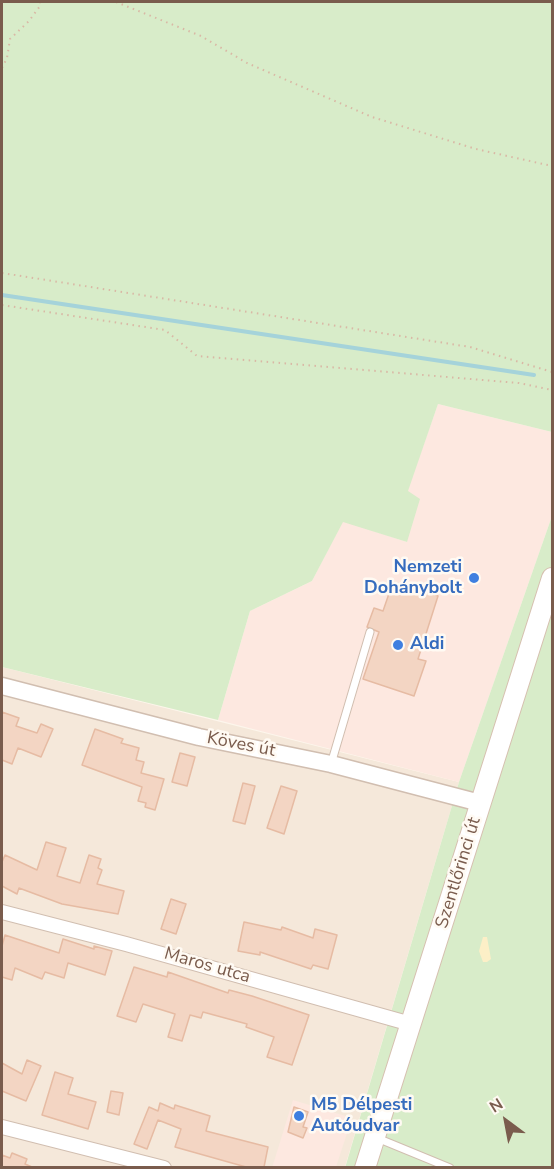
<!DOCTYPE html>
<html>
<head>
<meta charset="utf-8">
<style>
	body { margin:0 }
	#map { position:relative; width:554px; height:1169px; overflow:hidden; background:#fdf6ec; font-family:"Nunito Sans",sans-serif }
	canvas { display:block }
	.frame { position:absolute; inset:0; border:3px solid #7a5c4d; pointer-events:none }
	.north { position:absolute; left:476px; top:1091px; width:60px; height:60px; -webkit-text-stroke:4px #fffaf3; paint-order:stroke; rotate:328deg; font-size:16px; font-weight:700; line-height:24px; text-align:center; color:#7a5c4d }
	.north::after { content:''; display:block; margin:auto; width:21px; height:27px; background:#7a5c4d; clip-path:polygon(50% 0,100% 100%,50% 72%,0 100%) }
</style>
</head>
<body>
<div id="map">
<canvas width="554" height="1169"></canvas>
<div class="frame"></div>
<div class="north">N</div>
</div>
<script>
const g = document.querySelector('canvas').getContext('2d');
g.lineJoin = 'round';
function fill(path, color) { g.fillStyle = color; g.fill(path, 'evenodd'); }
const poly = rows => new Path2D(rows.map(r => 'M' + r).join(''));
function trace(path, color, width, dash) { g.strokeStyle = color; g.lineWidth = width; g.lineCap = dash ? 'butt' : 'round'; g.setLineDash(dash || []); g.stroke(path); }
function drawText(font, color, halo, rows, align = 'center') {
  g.font = font + ' "Nunito Sans",sans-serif'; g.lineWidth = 5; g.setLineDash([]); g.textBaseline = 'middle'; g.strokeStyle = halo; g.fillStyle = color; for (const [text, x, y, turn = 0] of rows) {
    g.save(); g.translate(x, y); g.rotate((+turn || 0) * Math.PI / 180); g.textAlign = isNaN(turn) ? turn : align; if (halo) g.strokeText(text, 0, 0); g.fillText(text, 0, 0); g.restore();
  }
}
fill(poly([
	[2,667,459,782,345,1167,2,1168]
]), '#f5e8da');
fill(poly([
	[438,404,552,432,552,516,459,782,218,720,250,611,312,581,343,521,407,542,407,491],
	[293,1100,352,1118,336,1167,272,1168]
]), '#fde8e0');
fill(poly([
	[2,2,552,2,552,432,438,404,408,491,420,499,407,542,343,522,312,581,250,611,218,720,2,667],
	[552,516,552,1167,345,1168,459,782]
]), '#d8ecc9');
fill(poly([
	[483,937,487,937,491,959,487,962,483,962,479,951]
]), '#fcefc7');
trace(poly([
	[2,295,534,375]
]), '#a5d3da', 4);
const building = poly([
	[393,582,438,596,418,659,426,661,414,696,363,679,379,632,367,627,374,608,383,611,393,582],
	[2,712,19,718,16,726,37,733,41,724,53,729,41,757,18,748,12,764,2,760,2,712],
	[95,729,123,739,121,743,139,748,136,760,144,762,141,773,164,779,155,810,145,807,146,803,138,801,142,787,82,765,95,729],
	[180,753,195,757,187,786,172,782,180,753],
	[243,783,255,786,245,824,233,821,243,783],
	[281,786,297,791,284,834,267,828,281,786],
	[46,842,66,848,57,876,80,883,89,855,101,859,98,868,102,870,97,884,124,891,118,914,62,904,19,888,17,894,2,886,2,862,5,855,37,870,46,842],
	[171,899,186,904,176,934,161,929,171,899],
	[244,922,281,930,282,927,313,938,315,929,337,935,328,969,313,965,311,969,260,952,260,955,238,951,244,922],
	[5,935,59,953,63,939,94,949,94,946,112,951,105,975,68,963,64,978,45,972,42,979,15,968,12,980,2,977,2,946,5,935],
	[134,967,167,977,168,972,228,993,229,990,252,996,309,1015,292,1065,267,1057,274,1037,246,1027,247,1024,203,1012,201,1018,190,1015,182,1041,168,1037,175,1014,143,1004,136,1022,117,1016,134,967],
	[27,1060,41,1066,26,1101,2,1091,2,1063,22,1074,27,1060],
	[55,1072,73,1078,68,1094,96,1102,88,1129,42,1115,55,1072],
	[111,1091,123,1093,119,1115,107,1112,111,1091],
	[160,1103,174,1109,175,1105,210,1116,206,1131,268,1147,264,1167,246,1167,175,1147,181,1129,158,1120,147,1149,134,1144,149,1107,158,1111,160,1103],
	[294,1107,308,1112,303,1127,307,1128,303,1138,288,1132,294,1107],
	[12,1153,27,1159,25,1164,32,1167,2,1167,2,1155,10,1158,12,1153]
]);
fill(building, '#f3d5c3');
trace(building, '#e6bba3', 1.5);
const service = poly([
	[331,764,370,632],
	[377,1138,450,1168]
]);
const minor = poly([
	[2,912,126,944,411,1024],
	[2,1127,164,1168]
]);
const tertiary = poly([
	[2,686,199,737,331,764,480,803]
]);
const secondary = poly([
	[365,1168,552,578]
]);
trace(service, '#d1beb0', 9);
trace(minor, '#d1beb0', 16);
trace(tertiary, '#d1beb0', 19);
trace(secondary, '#d6c0b0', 22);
trace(poly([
	[116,2,201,36,247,63,372,117,476,149,552,166],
	[2,68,7,58,10,39,29,21,40,6,40,2],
	[2,273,470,347,552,372],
	[2,305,165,330,197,356,519,383,552,390]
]), '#d9b8a5', 2, [1.5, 4.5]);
trace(service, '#fff', 7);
trace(minor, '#fff', 14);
trace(tertiary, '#fff', 16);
trace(secondary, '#fff', 20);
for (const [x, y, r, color] of [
	[474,578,6,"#3f7fe0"],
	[398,645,6,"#3f7fe0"],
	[299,1116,6,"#3f7fe0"]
]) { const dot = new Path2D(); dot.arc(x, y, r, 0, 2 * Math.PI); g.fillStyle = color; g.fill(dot); trace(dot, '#fffaf3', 2); }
drawText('bold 18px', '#366cbe', '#fffaf3', [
	["Nemzeti",462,568,"right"],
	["Dohánybolt",462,589,"right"],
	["Aldi",410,645],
	["M5 Délpesti",311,1106],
	["Autóudvar",311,1127]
], 'left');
drawText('18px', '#7a5c4d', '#fffaf3', [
	["Köves út",241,745,11],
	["Szentlőrinci út",459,873,-73],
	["Maros utca",207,966,16]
]);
</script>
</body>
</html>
